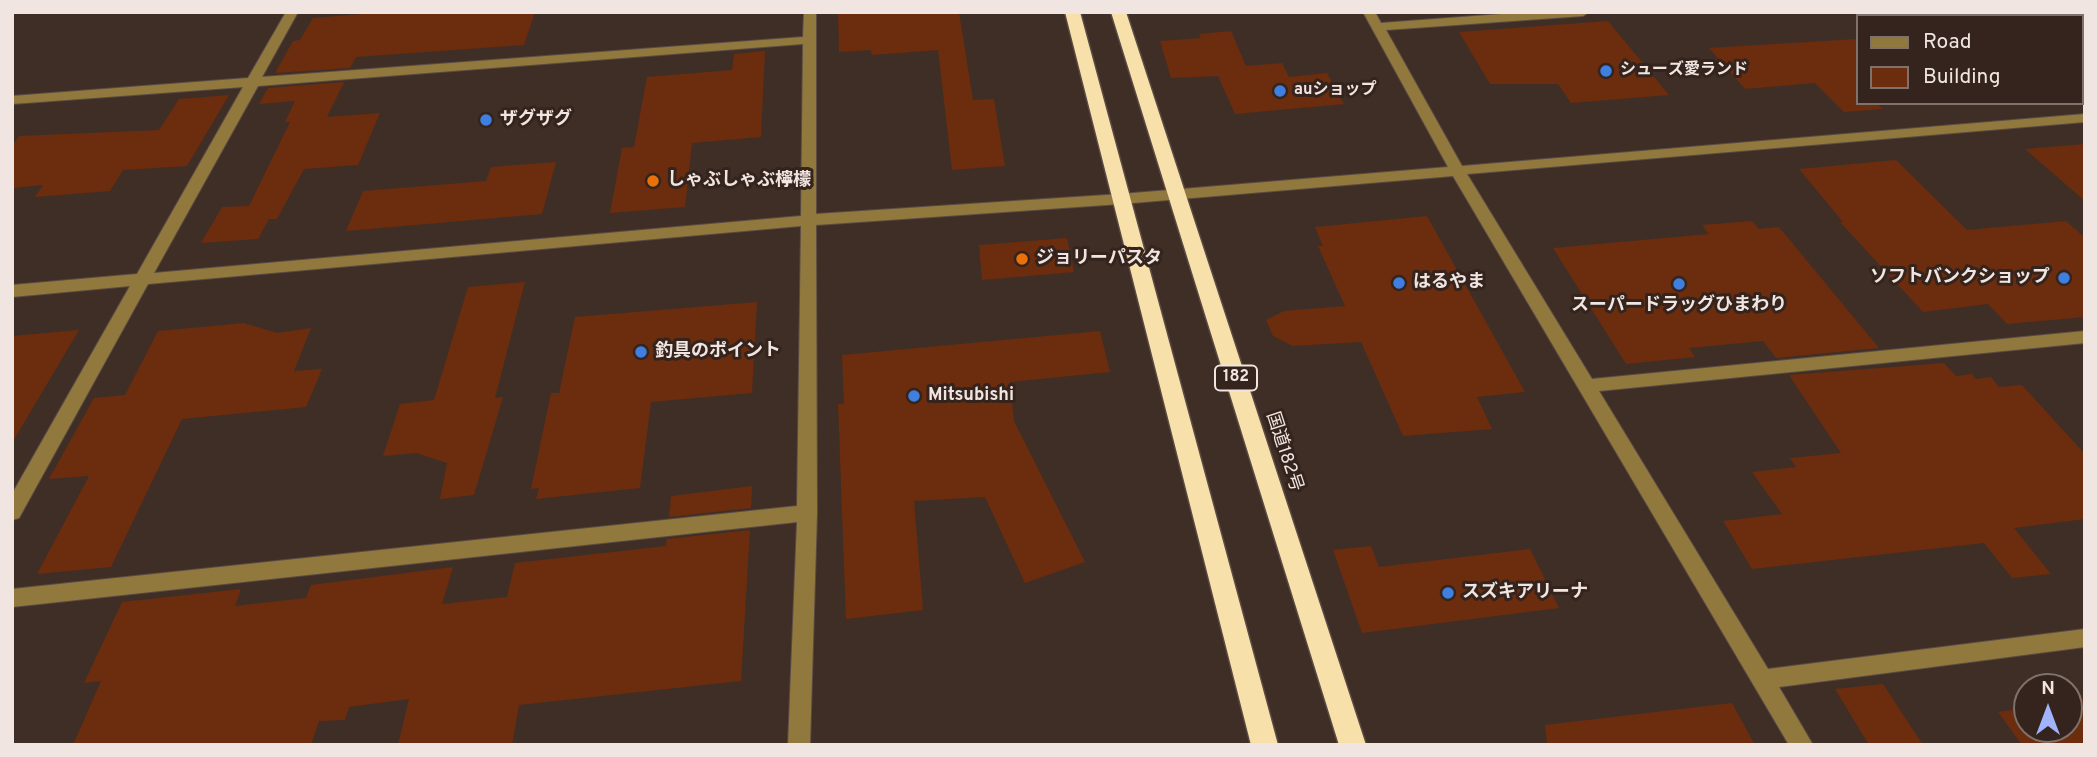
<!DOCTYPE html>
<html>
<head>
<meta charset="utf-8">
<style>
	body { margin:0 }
	#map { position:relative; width:2097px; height:757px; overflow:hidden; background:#3f2e26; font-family:Overpass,sans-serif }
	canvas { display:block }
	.frame { position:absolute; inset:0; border:14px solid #f0e5e0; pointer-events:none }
	.legend { position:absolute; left:1856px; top:14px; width:228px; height:91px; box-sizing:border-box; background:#34241d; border:2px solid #7f716b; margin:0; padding:9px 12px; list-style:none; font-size:21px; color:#f0e5e0 }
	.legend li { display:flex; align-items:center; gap:14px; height:35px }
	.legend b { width:35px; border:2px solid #7f716b }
	.north { position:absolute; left:2013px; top:673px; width:70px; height:70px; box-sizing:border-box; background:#34241d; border:2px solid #7f716b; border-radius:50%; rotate:0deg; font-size:19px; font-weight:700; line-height:28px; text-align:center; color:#f0e5e0 }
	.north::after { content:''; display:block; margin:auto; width:24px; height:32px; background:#a1b3fd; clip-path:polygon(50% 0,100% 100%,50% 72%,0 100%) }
</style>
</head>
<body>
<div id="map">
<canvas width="2097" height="757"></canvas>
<div class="frame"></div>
<ul class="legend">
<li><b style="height:9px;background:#91793e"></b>Road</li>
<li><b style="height:19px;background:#6c2c0e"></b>Building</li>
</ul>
<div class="north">N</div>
</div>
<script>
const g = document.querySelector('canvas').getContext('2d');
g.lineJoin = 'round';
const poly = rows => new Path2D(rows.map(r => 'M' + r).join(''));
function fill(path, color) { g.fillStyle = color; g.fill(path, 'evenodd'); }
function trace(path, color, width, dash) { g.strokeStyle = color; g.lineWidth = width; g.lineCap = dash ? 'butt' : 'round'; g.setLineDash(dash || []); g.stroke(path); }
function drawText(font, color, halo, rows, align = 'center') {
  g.font = font + ' Overpass,"Noto Sans JP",sans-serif'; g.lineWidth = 6; g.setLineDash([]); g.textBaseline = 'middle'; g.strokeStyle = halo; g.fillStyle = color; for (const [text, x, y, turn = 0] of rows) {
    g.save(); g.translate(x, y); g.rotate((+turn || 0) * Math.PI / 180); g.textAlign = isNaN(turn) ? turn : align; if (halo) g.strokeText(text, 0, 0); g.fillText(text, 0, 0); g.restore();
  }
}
fill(poly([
	[1979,12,2029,12,2031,16,1981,16,1979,12],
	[2081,58,2085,59,2085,93,2081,92,2081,58]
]), '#1b5471');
fill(poly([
	[387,12,535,12,524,45,356,57,350,68,275,73,293,41,300,40,313,18],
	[838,12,959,12,973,100,994,99,1005,166,952,170,938,50,872,55,871,50,839,52],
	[1608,21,1669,95,1571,103,1558,84,1490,84,1459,32],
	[1231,31,1246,66,1282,63,1289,77,1327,73,1344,104,1235,114,1218,76,1171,78,1160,41,1201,38,1199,34],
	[1857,39,1857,103,1876,103,1883,109,1844,112,1815,83,1745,89,1709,48],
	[765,51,761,137,692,143,685,207,610,213,622,148,634,147,647,77,732,70,734,54],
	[344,82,327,117,380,113,358,165,304,169,277,219,269,219,258,239,201,243,222,207,249,206,290,122,285,122,295,101,259,104,268,88],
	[229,95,187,166,123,170,110,191,35,197,43,185,12,188,12,146,19,136,159,130,179,99],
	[2085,144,2085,201,2025,149],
	[1896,160,1967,230,2066,221,2085,238,2085,317,2007,324,1988,304,1923,312,1840,222,1843,222,1799,169],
	[556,162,542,214,346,231,363,191,486,181,491,167],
	[1427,216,1525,392,1477,397,1492,429,1403,436,1361,342,1293,346,1273,336,1266,320,1284,311,1345,306,1318,246,1323,246,1315,227],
	[1752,221,1759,229,1779,227,1879,348,1776,358,1763,341,1689,348,1695,357,1626,364,1553,248,1709,234,1702,225],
	[1067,238,1074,272,982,280,979,245],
	[525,282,495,398,503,397,474,495,440,499,447,463,416,453,383,456,400,404,434,400,468,287],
	[757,302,752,393,651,402,640,488,536,499,539,488,531,489,551,393,559,393,575,317],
	[244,323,277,333,311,328,294,371,322,369,306,407,182,419,111,567,37,574,89,476,49,479,94,398,125,395,158,331],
	[79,330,12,443,12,336],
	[1100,331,1110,372,1010,382,1014,421,1085,562,1025,583,985,497,914,501,923,610,846,619,838,404,844,404,842,355],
	[1944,363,1956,376,1972,374,1976,379,1991,377,1999,387,2022,385,2085,454,2085,519,2014,528,2051,574,2012,578,1984,543,1752,569,1723,521,1782,514,1752,472,1796,467,1790,458,1841,453,1789,375],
	[752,486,751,508,669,517,671,496],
	[750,530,741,681,519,705,512,745,398,745,409,699,349,707,345,720,319,721,311,745,73,745,101,681,84,683,122,602,241,589,235,606,306,598,311,585,453,567,442,604,507,597,515,563,666,546,667,539],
	[1371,546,1379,567,1530,549,1559,608,1362,633,1333,550],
	[1883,684,1923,745,1869,745,1835,689],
	[2085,699,2085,745,2022,745,1998,712,2027,708,2027,729,2069,729,2069,702],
	[1732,703,1755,745,1547,745,1545,725]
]), '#6c2c0e');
const minor = poly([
	[286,12,298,12,262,77,803,37,804,12,816,12,816,214,1121,194,1448,167,1363,12,1375,12,1381,23,1528,12,1589,12,1583,16,1386,30,1462,166,2085,114,2085,122,1467,174,1592,379,2085,331,2085,343,1599,391,1768,669,2085,629,2085,647,1779,687,1813,745,1789,745,1453,176,1121,204,816,225,817,513,810,745,788,745,797,522,12,607,12,589,797,506,801,226,148,284,19,518,12,520,12,494,130,286,12,297,12,285,137,274,243,87,12,104,12,96,248,78,286,12],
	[803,44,801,216,154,273,258,86,803,44],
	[2022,12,2036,12,2039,16,2025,16,2022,12],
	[2081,49,2085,50,2085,59,2081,58,2081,49]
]);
const highway = poly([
	[1065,12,1080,12,1278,745,1251,745,1065,12],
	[1111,12,1126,12,1366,745,1339,745,1111,12]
]);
trace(minor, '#5b4b44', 2);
trace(highway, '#5b4b44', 3);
fill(minor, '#91793e');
fill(highway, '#f7e0aa');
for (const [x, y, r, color] of [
	[1606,71,7,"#3f7fe0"],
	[1280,91,7,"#3f7fe0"],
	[486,120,7,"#3f7fe0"],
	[653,181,7,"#e8710a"],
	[1022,259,7,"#e8710a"],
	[2064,278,7,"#3f7fe0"],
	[1399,283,7,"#3f7fe0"],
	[1679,284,7,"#3f7fe0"],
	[641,352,7,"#3f7fe0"],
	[914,396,7,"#3f7fe0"],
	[1448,593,7,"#3f7fe0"]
]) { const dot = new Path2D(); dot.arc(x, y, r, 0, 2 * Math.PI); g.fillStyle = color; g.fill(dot); trace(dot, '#34241d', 2.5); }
drawText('bold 16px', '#f0e5e0', '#34241d', [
	["シューズ愛ランド",1620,71],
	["auショップ",1294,91]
], 'left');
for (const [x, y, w] of [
	[1236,378,42]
]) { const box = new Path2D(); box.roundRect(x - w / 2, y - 12.5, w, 25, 5); g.fillStyle = '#34241d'; g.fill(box); trace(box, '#f0e5e0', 2); }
drawText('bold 16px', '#f0e5e0', null, [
	["182",1236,378]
]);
drawText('bold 18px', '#f0e5e0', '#34241d', [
	["ザグザグ",500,120],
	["しゃぶしゃぶ檸檬",667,181],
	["ジョリーパスタ",1036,259],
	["ソフトバンクショップ",2050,278,"right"],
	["はるやま",1413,283],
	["スーパードラッグひまわり",1679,306,"center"],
	["釣具のポイント",655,352],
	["Mitsubishi",928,396],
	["スズキアリーナ",1462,593]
], 'left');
drawText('18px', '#f0e5e0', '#34241d', [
	["国道182号",1283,452,72]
]);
</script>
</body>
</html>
